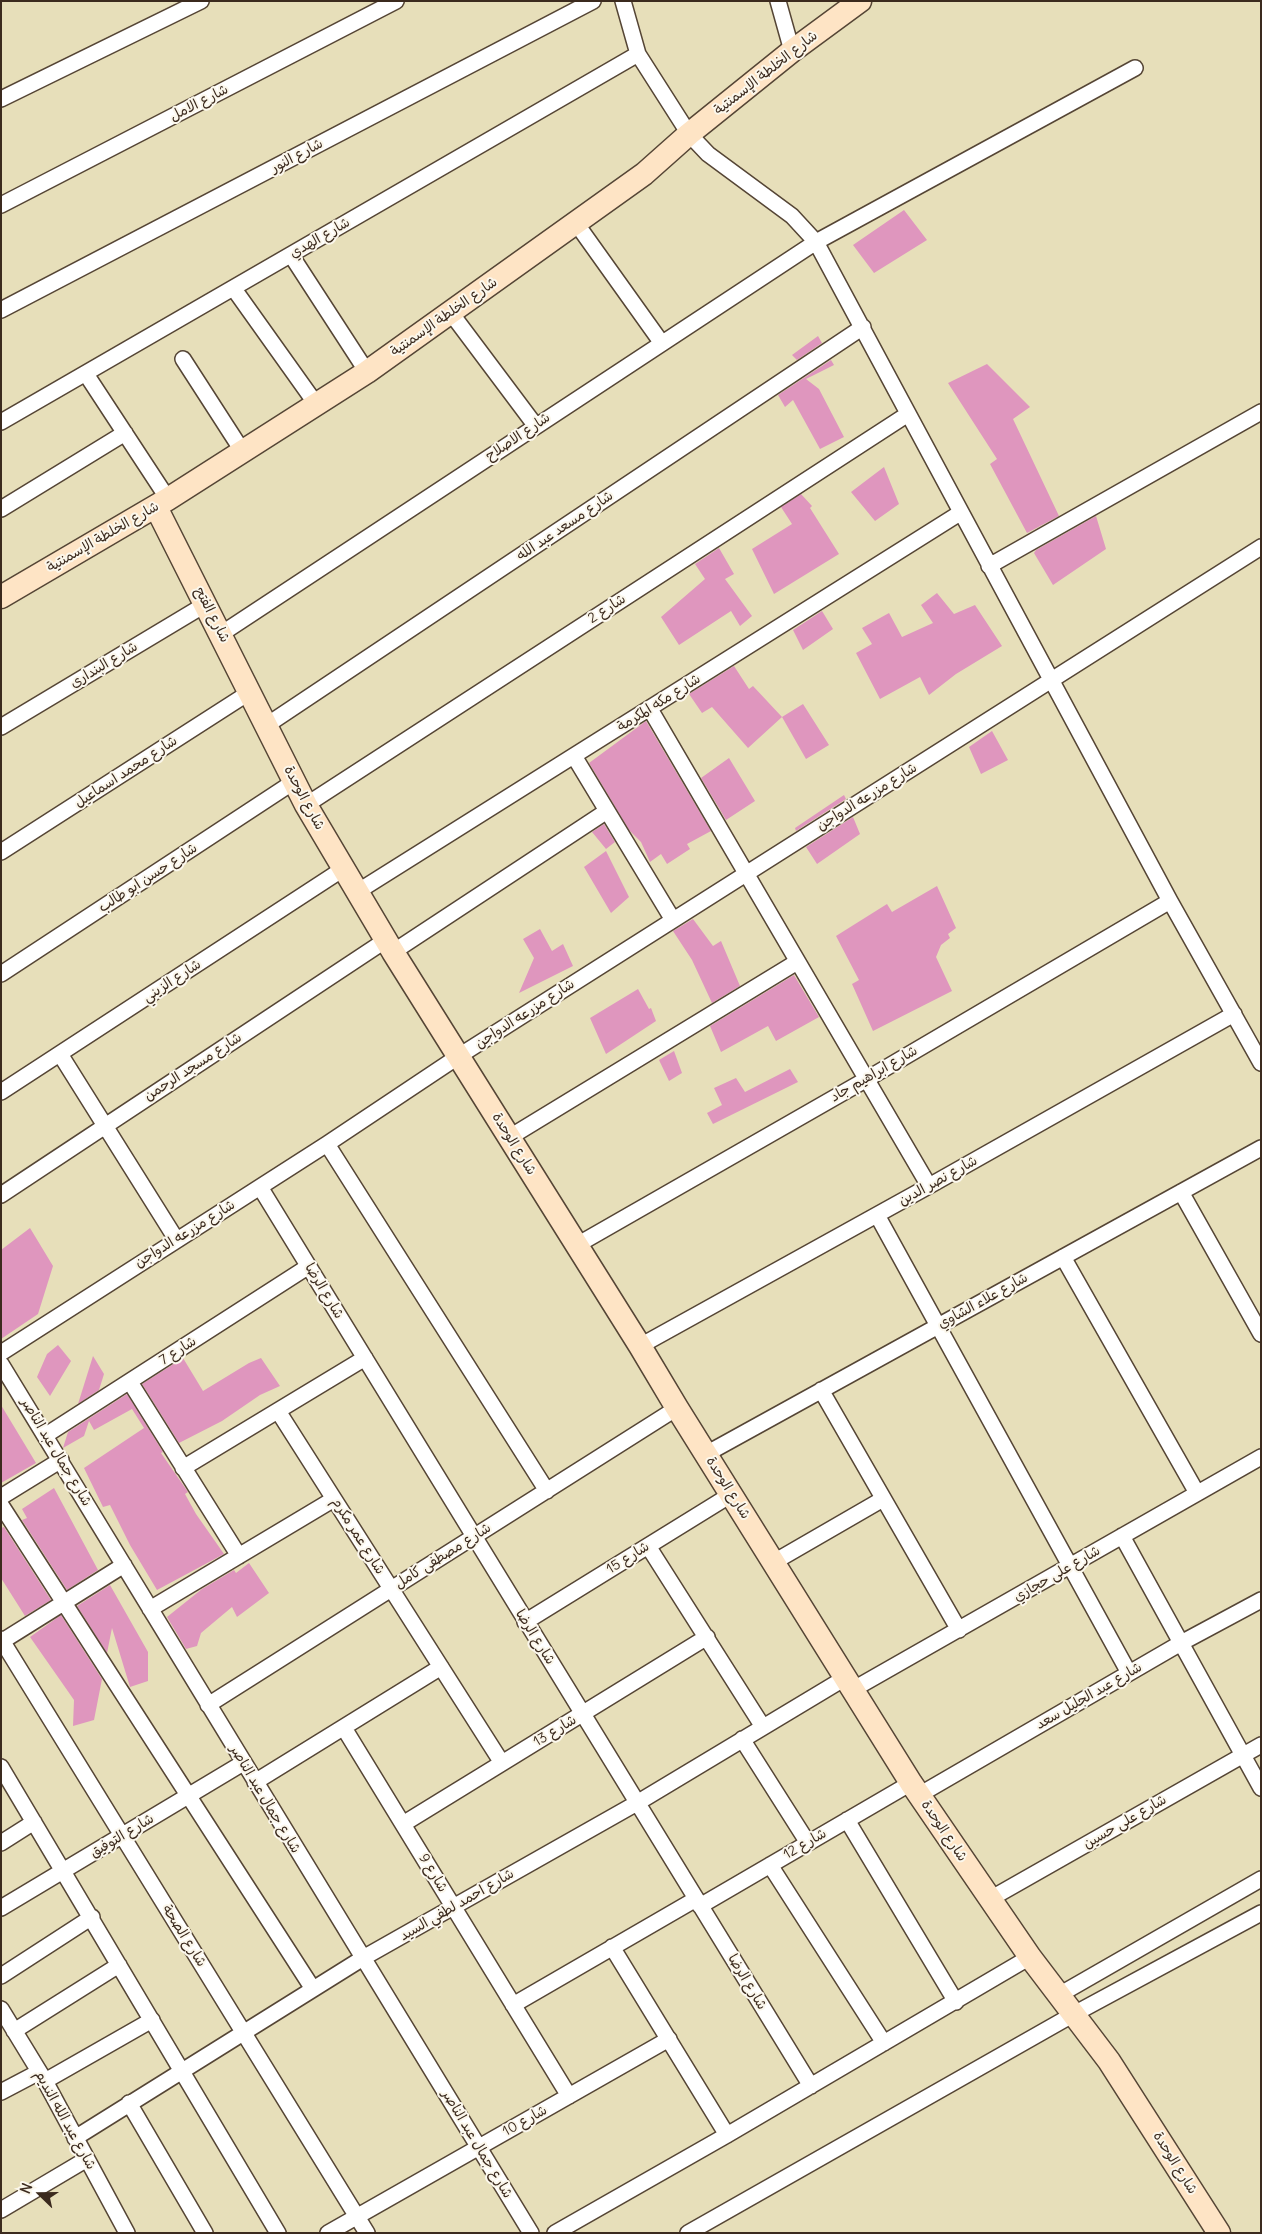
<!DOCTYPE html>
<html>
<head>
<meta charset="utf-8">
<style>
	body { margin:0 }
	#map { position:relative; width:1262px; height:2234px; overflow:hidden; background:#e7dfba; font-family:Delius,sans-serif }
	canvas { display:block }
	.frame { position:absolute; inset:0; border:2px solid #3b2a1e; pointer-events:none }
	.north { position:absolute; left:15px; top:2169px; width:50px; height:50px; -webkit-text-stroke:4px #fbf7ec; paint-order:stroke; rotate:292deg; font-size:14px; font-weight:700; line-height:20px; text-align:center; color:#3b2a1e }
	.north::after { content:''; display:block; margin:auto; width:18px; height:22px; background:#3b2a1e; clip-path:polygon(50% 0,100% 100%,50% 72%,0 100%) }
</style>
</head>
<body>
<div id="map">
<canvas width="1262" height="2234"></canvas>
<div class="frame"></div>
<div class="north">N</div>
</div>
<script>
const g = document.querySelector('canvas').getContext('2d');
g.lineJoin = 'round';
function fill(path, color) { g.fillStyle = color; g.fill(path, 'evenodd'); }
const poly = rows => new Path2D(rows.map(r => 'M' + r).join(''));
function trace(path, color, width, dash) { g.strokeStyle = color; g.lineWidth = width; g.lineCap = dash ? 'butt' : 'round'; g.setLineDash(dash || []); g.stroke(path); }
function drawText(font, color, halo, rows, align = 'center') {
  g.font = font + ' Delius,"Playpen Sans Arabic",sans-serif'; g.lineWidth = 4; g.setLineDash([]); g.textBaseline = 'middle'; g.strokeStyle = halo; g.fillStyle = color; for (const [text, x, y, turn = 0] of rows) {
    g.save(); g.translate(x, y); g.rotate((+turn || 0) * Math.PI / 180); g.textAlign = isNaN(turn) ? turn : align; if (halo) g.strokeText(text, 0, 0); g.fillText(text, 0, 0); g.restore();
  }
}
fill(poly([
	[904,210,927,240,874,273,853,245],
	[818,336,822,343,797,360,792,355],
	[831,360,834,365,806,379,819,389,844,437,820,449,793,400,785,407,778,395],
	[987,364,1030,407,1013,419,1059,516,1027,533,990,464,997,459,948,383],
	[884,467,899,504,875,521,851,492],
	[801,494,812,506,810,508,839,554,774,594,752,549,792,524,781,507],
	[1096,516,1106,549,1053,585,1034,553,1036,550],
	[719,548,734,574,725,579,752,616,740,626,731,611,679,645,661,617,705,579,695,564],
	[937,593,954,614,975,605,1002,646,956,674,929,695,920,677,880,699,856,653,872,644,862,628,889,613,902,637,933,623,921,605],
	[822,611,833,629,803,650,793,630],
	[734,666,749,689,753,686,782,717,748,748,712,707,702,713,689,694],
	[803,704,829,745,806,759,782,717],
	[646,721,711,831,687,844,690,849,667,864,661,854,650,862,641,842,629,830,589,763],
	[992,731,1008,760,981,774,969,747],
	[729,758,755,801,726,820,701,778],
	[844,795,846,799,796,831,795,828],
	[853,817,860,834,817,864,806,847],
	[604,824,615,842,606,849,592,832],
	[606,851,629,897,611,913,584,867],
	[937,886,956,928,948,934,950,938,941,945,936,957,952,991,873,1031,852,984,859,980,836,936,887,904,892,912],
	[693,919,713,946,721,941,740,986,712,1003,692,960,673,931],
	[540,929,552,951,563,944,573,966,519,993,534,958,523,939],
	[794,975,819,1017,776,1041,768,1026,721,1052,710,1026],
	[638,989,649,1009,651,1008,656,1021,606,1054,590,1018],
	[674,1051,682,1073,669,1081,659,1060],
	[790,1069,798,1082,713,1124,707,1113,722,1105,714,1088,736,1078,745,1092],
	[30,1228,53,1266,38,1314,1,1339,1,1250],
	[58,1345,71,1361,50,1396,37,1377,47,1354],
	[93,1356,104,1374,99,1390,78,1404],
	[183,1358,203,1391,249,1363,261,1358,280,1386,260,1395,222,1421,179,1443,142,1384],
	[127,1394,163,1452,161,1453,188,1492,185,1494,196,1514,224,1554,157,1590,130,1545,110,1505,103,1507,84,1468,144,1428,132,1409,94,1430,89,1421,84,1436,63,1448,68,1432],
	[1,1405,36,1463,1,1483],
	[54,1488,98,1570,67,1590,22,1520,27,1518,22,1509],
	[4,1527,51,1600,25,1616,1,1578,1,1528],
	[249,1563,269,1593,237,1617,232,1607,201,1633,197,1646,186,1649,167,1617,202,1589,234,1570,236,1573],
	[110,1585,148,1652,148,1681,130,1687,112,1628,107,1653,77,1606],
	[61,1615,102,1679,94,1720,73,1726,74,1700,30,1637]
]), '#df96be');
const street = poly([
	[623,1,638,54,689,134,708,154,792,216,816,242,1170,901,1261,1063],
	[778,1,792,51],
	[1,99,201,1],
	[1,205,396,1],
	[576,223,661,342],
	[291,255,367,372],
	[234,289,316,404],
	[1,310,593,1],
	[451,313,535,425],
	[183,359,243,452],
	[86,374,168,499],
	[1,422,638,54],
	[1,509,125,433],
	[989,566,1261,412],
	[221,634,816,242,1135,68],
	[650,709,929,1186],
	[267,725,863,327],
	[1,727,206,604],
	[574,756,673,920],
	[306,805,908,414],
	[1,852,250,692],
	[357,892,960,513],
	[393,952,607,811],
	[1,974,295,781],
	[60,1054,176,1239],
	[1,1092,343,869],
	[510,1137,797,962],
	[327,1144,547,1491],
	[260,1187,811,2086],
	[1181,1192,1261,1334],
	[1,1195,386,940],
	[877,1215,1129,1673],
	[577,1245,867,1079,1170,901],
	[1063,1257,1197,1493],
	[640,1346,929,1186,1234,1014],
	[1,1353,327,1144,459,1056,1261,547],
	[1,1364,531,2233],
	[130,1382,239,1556],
	[821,1390,959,1630],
	[278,1411,502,1763],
	[46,1435,309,1266],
	[706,1454,1261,1148],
	[183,1468,365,1358],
	[1,1497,61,1460],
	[1,1505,313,1989],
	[1122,1536,1261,1788],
	[648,1546,763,1727],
	[774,1562,883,1499],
	[150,1609,334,1499],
	[525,1622,732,1494],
	[1,1639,367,2233],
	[1,1642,124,1565],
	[852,1690,1261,1457],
	[208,1705,677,1408],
	[344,1728,569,2096],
	[742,1739,808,1843],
	[1,1767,278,2233],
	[255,1782,441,1667],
	[919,1795,1181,1643,1261,1600],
	[847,1820,956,2002],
	[403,1824,707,1637],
	[1,1843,34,1822],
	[770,1865,884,2043],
	[990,1899,1261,1745],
	[700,1906,911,1783],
	[1,1908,243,1763],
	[612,1947,727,2135],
	[1,1976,92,1917],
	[1059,1995,1261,1879],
	[513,2005,696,1899],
	[1,2009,45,2081,127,2233],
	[14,2031,119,1965],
	[45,2081,152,2020],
	[1,2092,39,2072],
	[129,2103,205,2233],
	[75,2138,363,1958,637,1803,845,1678],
	[1,2210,87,2159],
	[328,2233,669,2039],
	[555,2233,727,2135,1030,1957],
	[688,2233,1074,2014,1261,1913]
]);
const secondary = poly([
	[156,507,306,805,393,952,640,1346,677,1408,911,1783,1030,1957,1109,2061,1219,2233],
	[1,597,168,499,367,372,644,174,689,134,792,51,860,1]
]);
trace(street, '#554535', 18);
trace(secondary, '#554535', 25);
trace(street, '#fff', 15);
trace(secondary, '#fee4c5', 22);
drawText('14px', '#3b2a1e', '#fbf7ec', [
	["شارع الخلطة الإسمنتية",766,73,-38],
	["شارع الامل",199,103,-27],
	["شارع النور",297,156,-28],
	["شارع الهدي",320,238,-30],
	["شارع الخلطة الإسمنتية",444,317,-35],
	["شارع الاصلاح",518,437,-34],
	["شارع مسعد عبد الله",565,526,-34],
	["شارع الخلطة الإسمنتية",103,537,-30],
	["شارع 2",607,609,-33],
	["شارع الفتح",212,615,63],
	["شارع البندارى",104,665,-31],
	["شارع مكه المكرمة",659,703,-32],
	["شارع محمد اسماعيل",126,772,-33],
	["شارع مزرعه الدواجن",867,797,-32],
	["شارع الوحدة",304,798,62],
	["شارع حسن ابو طالب",148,878,-33],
	["شارع الزيني",172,981,-33],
	["شارع مزرعه الدواجن",525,1014,-33],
	["شارع مسجد الرحمن",193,1067,-33],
	["شارع ابراهيم جاد",874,1074,-30],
	["شارع الوحدة",514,1144,58],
	["شارع نصر الدين",938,1181,-29],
	["شارع مزرعه الدواجن",185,1234,-32],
	["شارع الرضا",324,1291,59],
	["شارع علاء الشاوي",983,1301,-29],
	["شارع 7",178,1351,-33],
	["شارع جمال عبد الناصر",56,1452,59],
	["شارع الوحدة",728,1488,58],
	["شارع عمر مكرم",358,1536,58],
	["شارع مصطفى كامل",443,1556,-32],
	["شارع 15",628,1558,-32],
	["شارع على حجازي",1057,1574,-30],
	["شارع الرضا",535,1637,58],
	["شارع عبد الجليل سعد",1089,1696,-30],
	["شارع 13",555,1731,-31],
	["شارع جمال عبد الناصر",265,1799,59],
	["شارع على حسين",1125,1822,-30],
	["شارع الوحدة",944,1831,56],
	["شارع التوفيق",122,1836,-31],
	["شارع 12",805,1844,-30],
	["شارع 9",433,1873,59],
	["شارع احمد لطفي السيد",457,1905,-30],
	["شارع الصحة",184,1936,58],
	["شارع الرضا",747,1982,59],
	["شارع عبد الله النديم",65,2120,61],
	["شارع 10",525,2121,-29],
	["شارع جمال عبد الناصر",477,2144,59],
	["شارع الوحدة",1175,2163,58]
]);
</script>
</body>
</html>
